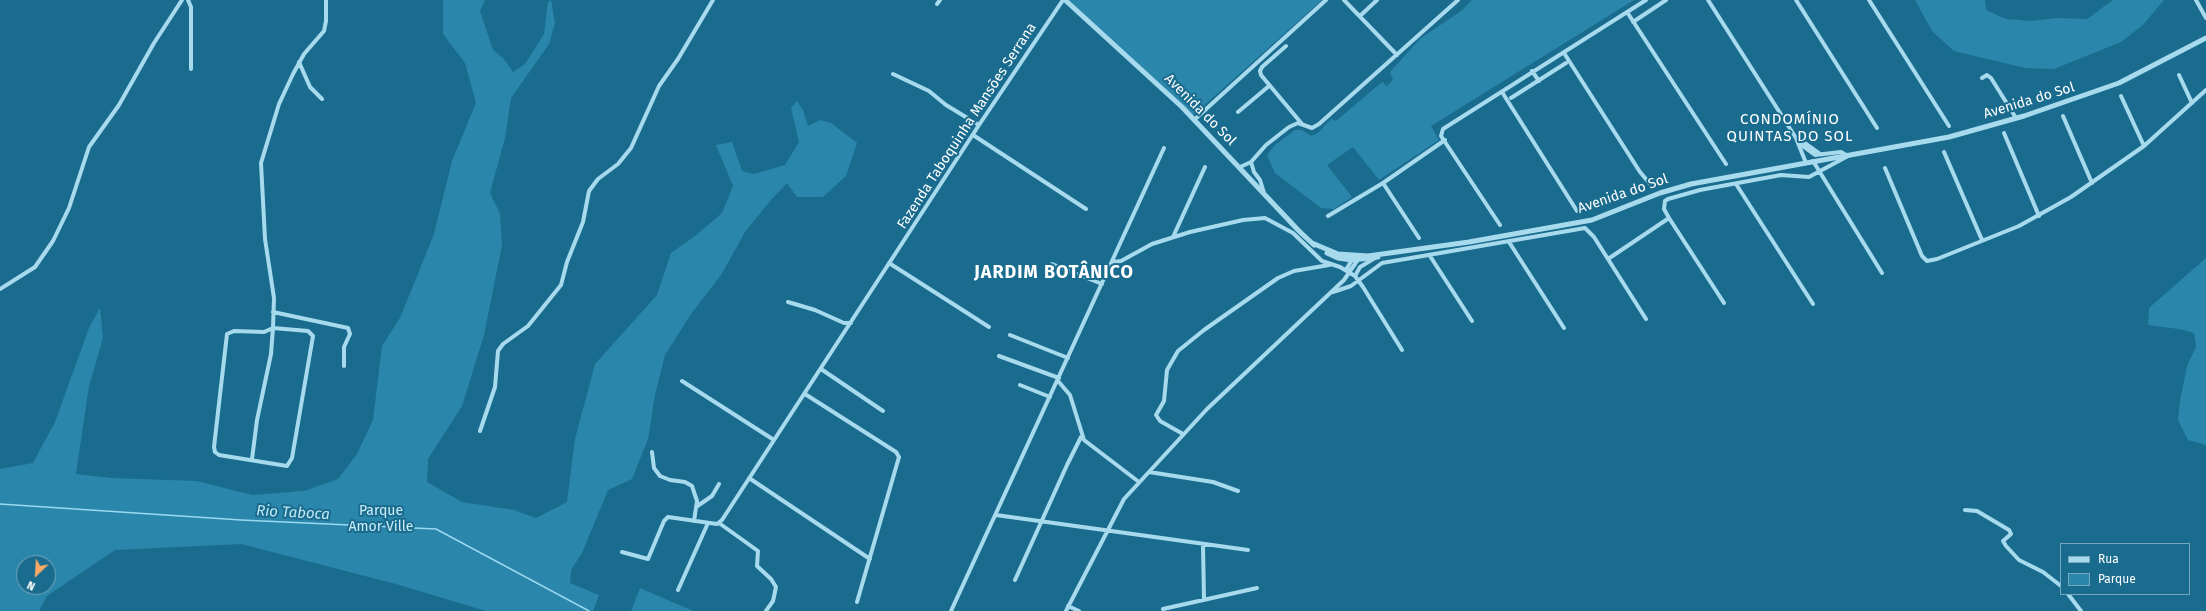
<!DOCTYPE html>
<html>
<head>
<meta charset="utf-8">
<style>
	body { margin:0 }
	#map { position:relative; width:2206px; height:611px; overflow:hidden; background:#1a6c8f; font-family:"Fira Sans",sans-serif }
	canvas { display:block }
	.legend { position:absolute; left:2060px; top:543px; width:130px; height:52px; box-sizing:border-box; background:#1a6c8f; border:1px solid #76a7bc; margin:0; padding:5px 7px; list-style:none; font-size:12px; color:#fff }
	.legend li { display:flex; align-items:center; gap:8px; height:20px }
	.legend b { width:20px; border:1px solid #76a7bc }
	.north { position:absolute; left:16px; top:555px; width:40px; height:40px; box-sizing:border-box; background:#1a6c8f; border:1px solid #76a7bc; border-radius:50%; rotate:205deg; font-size:11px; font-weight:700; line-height:16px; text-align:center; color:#fff }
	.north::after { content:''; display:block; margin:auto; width:14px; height:18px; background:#ffab66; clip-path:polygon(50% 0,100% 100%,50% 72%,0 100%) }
</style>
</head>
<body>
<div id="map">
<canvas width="2206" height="611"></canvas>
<ul class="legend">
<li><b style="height:5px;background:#a8daee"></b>Rua</li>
<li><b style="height:11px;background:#2a86ab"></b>Parque</li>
</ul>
<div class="north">N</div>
</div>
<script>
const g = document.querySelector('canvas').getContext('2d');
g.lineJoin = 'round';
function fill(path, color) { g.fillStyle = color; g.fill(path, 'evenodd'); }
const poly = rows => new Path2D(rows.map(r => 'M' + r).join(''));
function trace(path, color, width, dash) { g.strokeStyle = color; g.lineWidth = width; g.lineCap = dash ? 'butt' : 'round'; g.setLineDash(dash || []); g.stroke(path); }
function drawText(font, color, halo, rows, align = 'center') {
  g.font = font + ' "Fira Sans",sans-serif'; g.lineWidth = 4; g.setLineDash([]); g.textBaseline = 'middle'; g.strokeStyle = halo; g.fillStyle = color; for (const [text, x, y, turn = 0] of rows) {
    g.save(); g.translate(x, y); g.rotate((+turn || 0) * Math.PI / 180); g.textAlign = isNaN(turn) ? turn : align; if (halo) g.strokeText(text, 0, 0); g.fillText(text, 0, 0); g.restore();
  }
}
fill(poly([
	[443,0,485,0,480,11,493,50,504,59,513,72,525,64,544,34,548,2,551,0,555,23,549,44,511,98,505,138,490,193,500,214,502,245,484,335,462,406,428,459,427,482,462,502,514,510,536,518,567,502,575,439,595,364,657,295,671,253,695,236,722,213,733,186,716,145,732,142,742,171,754,174,785,165,799,142,791,108,797,101,803,110,808,126,820,120,831,123,857,143,846,176,823,197,797,197,787,183,771,200,745,232,721,275,691,314,665,355,655,395,648,439,632,479,608,490,582,553,571,570,570,583,599,595,593,611,486,611,396,584,241,544,115,550,47,596,39,611,0,611,0,469,33,463,55,422,89,328,100,308,103,338,89,386,76,474,111,478,197,481,252,495,304,491,338,479,357,454,373,420,382,346,400,318,434,234,452,161,476,103,465,63,443,34],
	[24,563,48,563,48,587,24,587],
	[1069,0,1322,0,1190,118],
	[1472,0,1634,0,1431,126,1439,140,1379,180,1353,147,1327,165,1352,197,1334,209,1321,208,1275,173,1267,155,1275,145,1295,130,1302,130,1311,136,1318,133,1331,119,1336,121,1382,82,1387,86,1393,80,1390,72,1421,38,1461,11],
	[1915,0,1985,0,1986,10,2006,19,2031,21,2056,18,2087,19,2113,0,2164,0,2143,25,2121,42,2054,69,2025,68,1954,51,1932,31],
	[2206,258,2206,445,2188,440,2178,420,2180,401,2187,366,2196,347,2194,333,2179,329,2148,325,2149,308],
	[640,588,693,611,631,611]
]), '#2a86ab');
trace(poly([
	[0,504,241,520,436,529,589,611]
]), '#9bd9f0', 1.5);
trace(poly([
	[188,0,191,7,191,69],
	[1344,0,1397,55],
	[1708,0,1796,138,1806,163],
	[1796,0,1877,128],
	[1869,0,1949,126],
	[2196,0,2206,18],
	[937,4,940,0],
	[1627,12,1726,164],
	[1360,16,1377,0],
	[1633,22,1666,0],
	[1286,46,1262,67,1260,71,1261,75,1302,124],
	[1564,53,1640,172,1651,185],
	[299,62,310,87,322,99],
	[1532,71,1539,81],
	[893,74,929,91,946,105,979,125],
	[2179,75,2192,103],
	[1982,78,1987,75,1991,78,2016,118],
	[1502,92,1577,211],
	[2121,96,2144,146],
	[1511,98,1566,63],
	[1238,112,1269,86],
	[2063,116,2092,183],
	[1194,120,1326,0],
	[2004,133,2039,216],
	[973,135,1086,209],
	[1799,139,1820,154],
	[1944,152,1982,240],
	[1813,161,1882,273],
	[1251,162,1254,172,1260,180,1264,193],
	[1240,167,1251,162,1266,145,1289,127,1298,123,1312,128,1319,124,1458,0],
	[1885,168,1922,256,1927,261,1937,259,2019,226,2071,197,2144,146,2206,90],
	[1383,183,1419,238],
	[1736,184,1813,304],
	[1328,216,1383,183,1445,140],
	[1669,218,1724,303],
	[1500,225,1441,136,1443,129,1646,0],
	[1173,237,1205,167],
	[1509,242,1564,328],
	[1430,256,1472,321],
	[1608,259,1669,218,1664,209,1665,201,1668,199,1700,190,1781,175,1809,177,1848,156,1841,152,1815,155,1804,147,1797,138],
	[1112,262,1121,261,1152,244,1190,232,1243,220,1265,218,1293,233,1322,261,1340,267,1355,276,1363,287,1402,350],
	[889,263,989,327],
	[1052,264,1102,284],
	[1346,270,1353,258],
	[1355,276,1360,267,1375,258],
	[0,289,35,267,53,241,69,208,89,147,119,105,154,43,182,0],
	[1333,292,1351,286,1382,263,1585,228,1594,237,1646,319],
	[788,302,815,310,844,323,851,323],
	[273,312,348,328,350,334,344,347,344,366],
	[273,328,308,331,313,336,292,458,287,466,219,455,215,452,214,447,227,334,234,331,264,332,273,328],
	[1010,335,1068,358],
	[999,356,1059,378],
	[821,369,883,411],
	[682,381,774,440],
	[1058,381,1070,395,1084,440,1139,482],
	[1020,385,1050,397],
	[805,394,896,452,899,457,857,602],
	[480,431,495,387,498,351,503,344,528,326,561,285,567,262,583,222,589,191,598,179,618,164,631,148,659,86,678,59,713,0],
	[1183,434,1160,421,1156,415,1164,401,1167,370,1178,351,1204,330,1278,278,1294,271,1329,265],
	[652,452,654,468,660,476,670,480,685,482,692,486,697,501,694,521],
	[252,459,257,420,271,354,273,328,274,298,265,239,261,163,279,104,293,74,304,54,324,31,326,21,326,0],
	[1149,472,1213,482,1238,491],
	[749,478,870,559],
	[696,507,712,496,719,484],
	[1965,510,1977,511,2009,530,2011,534,2003,541,2006,546,2019,560,2043,572,2061,586],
	[996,515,1248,550],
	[719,523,758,551,757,566,771,579,776,587,773,601,766,611],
	[1203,545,1204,600],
	[622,552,648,559,664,521,668,517,717,524,722,520,979,125,1063,0],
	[1015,580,1067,465,1081,437],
	[678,590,708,523],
	[2068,594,2081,611],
	[1068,606,1079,611],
	[1163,609,1257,588],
	[951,611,1164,148],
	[1066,611,1124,499,1207,409,1344,280,1359,258]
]), '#a8daee', 4);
trace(poly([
	[1065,0,1182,107,1299,231,1314,245],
	[1312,243,1338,254,1368,256,1469,242,1592,220,1660,193,1691,184,1949,137,2024,116,2119,83,2206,38],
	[1327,253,1338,258,1352,260,1378,257]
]), '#a8daee', 5);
drawText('14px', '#fff', '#1a6c8f', [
	["Avenida do Sol",2029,101,-17],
	["Avenida do Sol",1200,110,45],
	["Fazenda Taboquinha Mansões Serrana",967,126,-57],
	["Avenida do Sol",1623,194,-19]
]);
drawText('14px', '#ceeefa', '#1a6c8f', [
	["Parque",381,511],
	["Amor Ville",381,527]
]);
g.letterSpacing = '1px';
drawText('15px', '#fff', '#1a6c8f', [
	["CONDOMÍNIO",1790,120],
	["QUINTAS DO SOL",1790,137]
]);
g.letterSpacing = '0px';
drawText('italic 15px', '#c3e9f7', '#1a6c8f', [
	["Rio Taboca",293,513,3]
]);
g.letterSpacing = '1px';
drawText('bold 18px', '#fff', '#1a6c8f', [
	["JARDIM BOTÂNICO",1054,273]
]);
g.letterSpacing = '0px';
</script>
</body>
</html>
